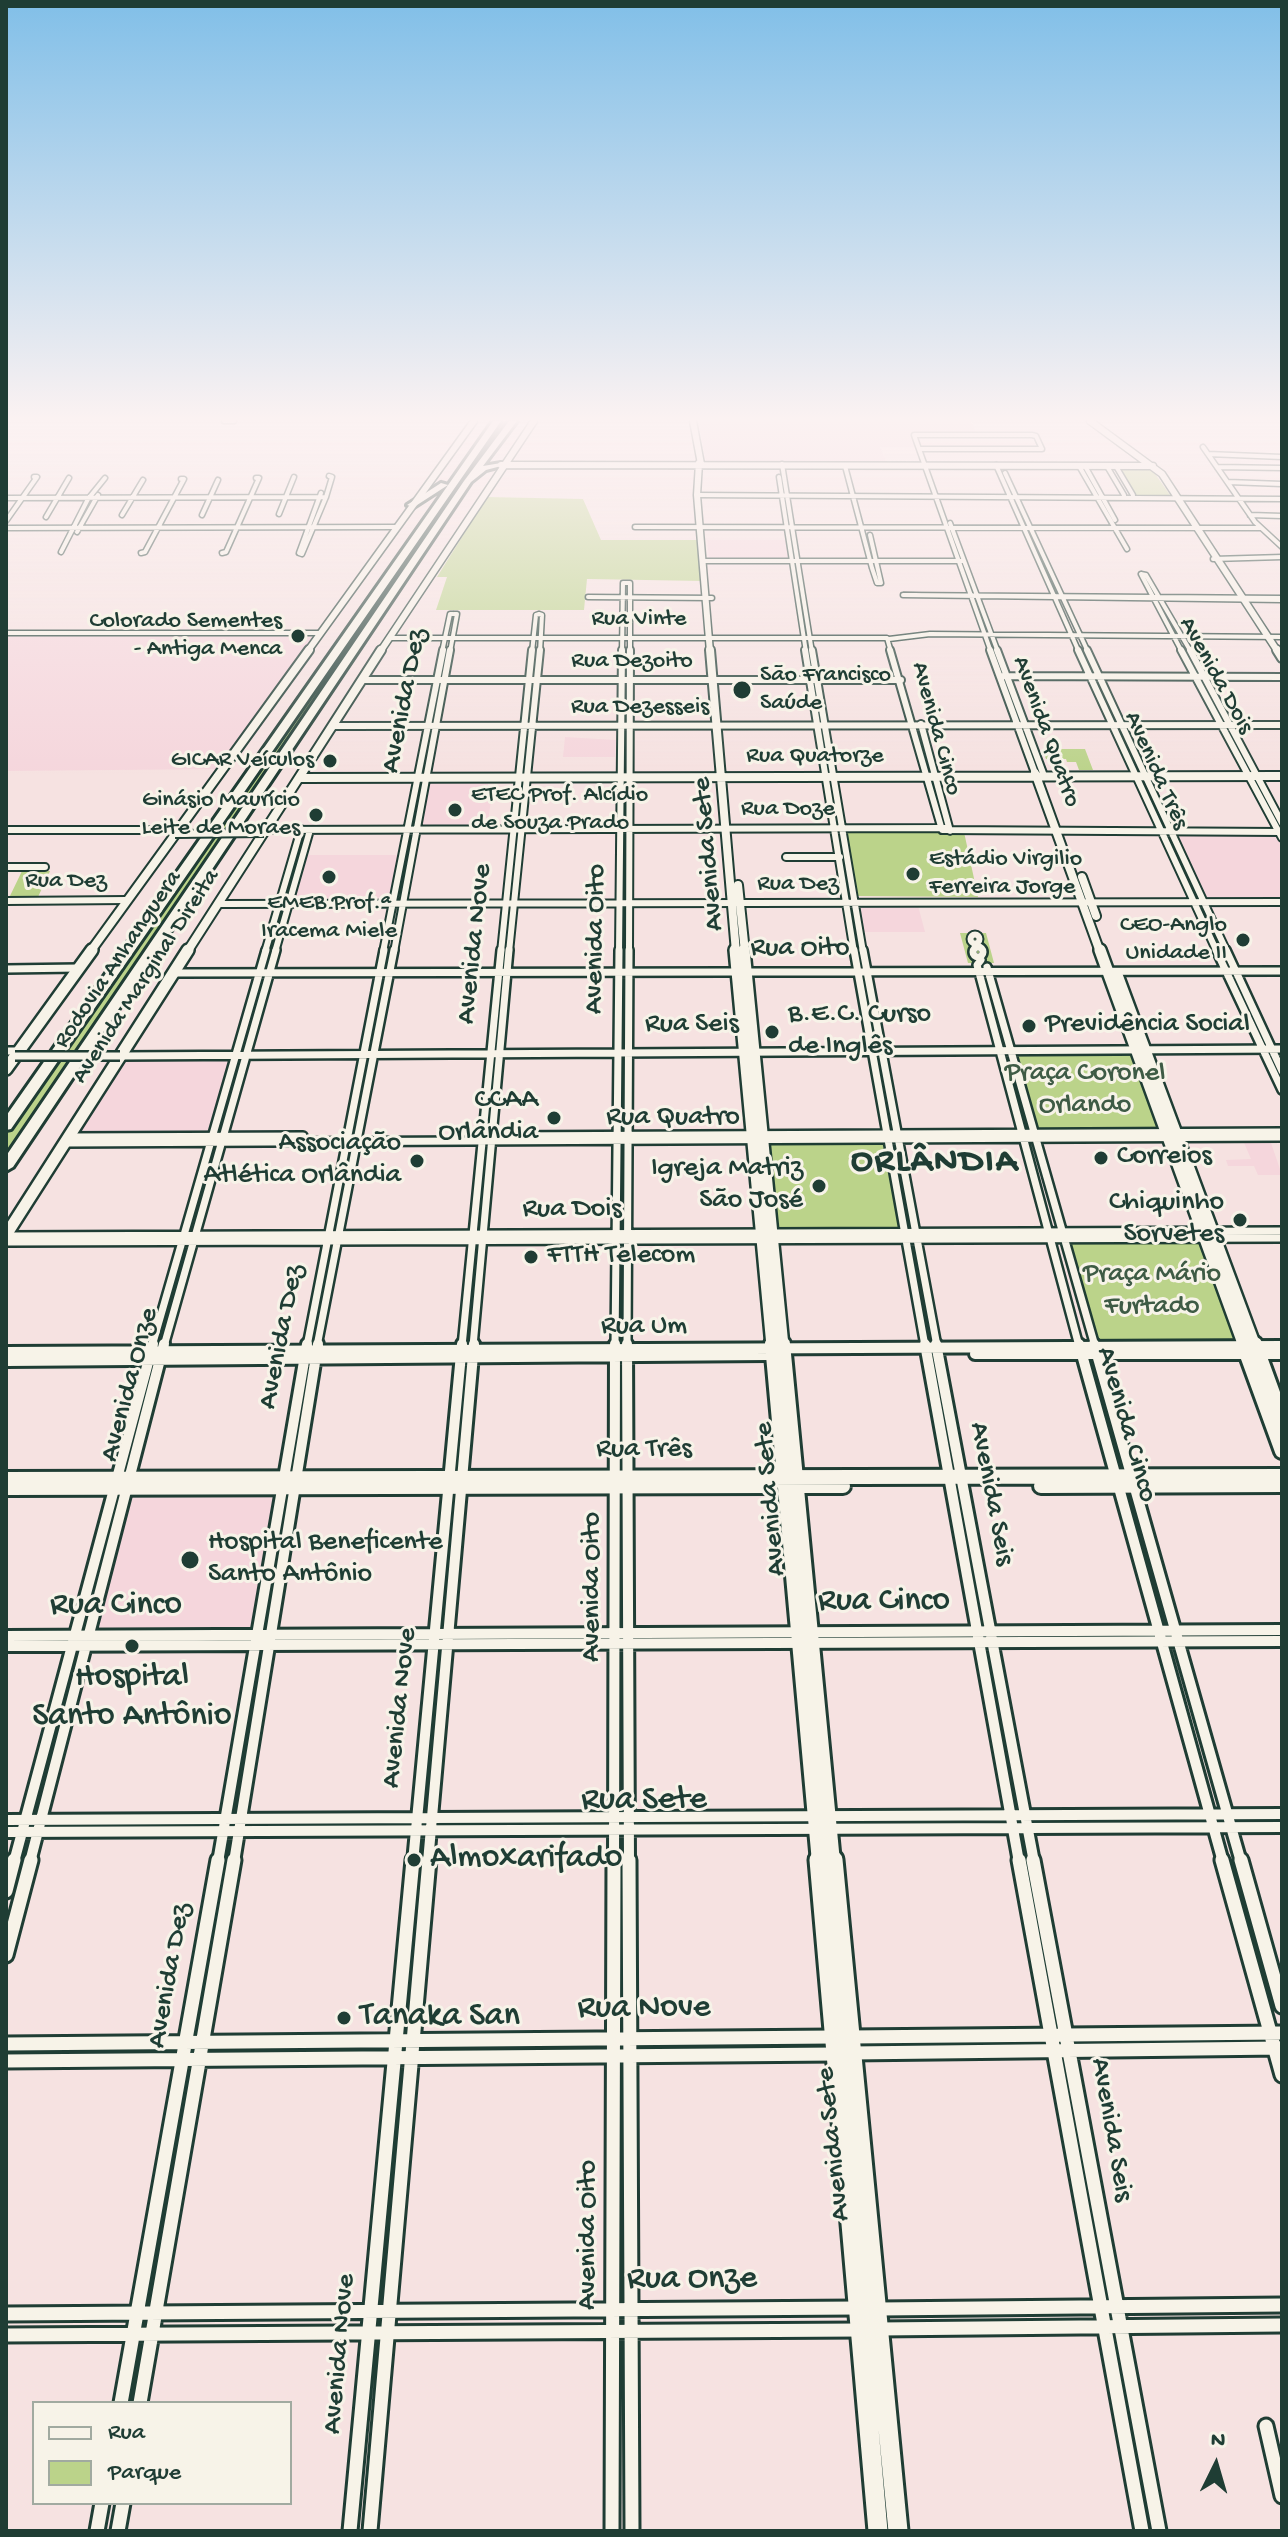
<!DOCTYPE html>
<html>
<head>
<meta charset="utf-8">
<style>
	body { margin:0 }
	#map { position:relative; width:1288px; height:2537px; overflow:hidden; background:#f6e2e1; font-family:"Gochi Hand",sans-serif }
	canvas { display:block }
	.frame { position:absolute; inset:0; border:8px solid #1f3d34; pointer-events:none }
	.legend { position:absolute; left:32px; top:2401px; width:260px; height:104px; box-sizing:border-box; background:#f7f3e8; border:2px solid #a1aaa0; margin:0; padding:10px 14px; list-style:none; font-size:24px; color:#1f3d34 }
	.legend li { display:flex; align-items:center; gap:16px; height:40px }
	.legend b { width:40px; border:2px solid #a1aaa0 }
	.north { position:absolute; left:1176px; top:2425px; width:80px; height:80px; -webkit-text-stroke:6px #f7f3e8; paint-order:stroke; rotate:5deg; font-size:22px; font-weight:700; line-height:32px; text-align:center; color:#1f3d34 }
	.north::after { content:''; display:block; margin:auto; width:28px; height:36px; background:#1f3d34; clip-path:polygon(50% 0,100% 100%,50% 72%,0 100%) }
</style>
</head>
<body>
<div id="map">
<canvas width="1288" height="2537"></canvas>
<div class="frame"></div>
<ul class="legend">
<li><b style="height:10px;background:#f7f3e8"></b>Rua</li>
<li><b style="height:22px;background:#bbd38a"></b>Parque</li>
</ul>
<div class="north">N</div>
</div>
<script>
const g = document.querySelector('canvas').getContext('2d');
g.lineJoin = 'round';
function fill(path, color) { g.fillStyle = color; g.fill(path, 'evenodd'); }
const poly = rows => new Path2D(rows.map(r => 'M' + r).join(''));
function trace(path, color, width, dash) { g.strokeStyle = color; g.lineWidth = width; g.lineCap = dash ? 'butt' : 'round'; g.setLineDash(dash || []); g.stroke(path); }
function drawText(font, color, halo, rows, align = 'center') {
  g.font = font + ' "Gochi Hand",sans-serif'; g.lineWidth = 6; g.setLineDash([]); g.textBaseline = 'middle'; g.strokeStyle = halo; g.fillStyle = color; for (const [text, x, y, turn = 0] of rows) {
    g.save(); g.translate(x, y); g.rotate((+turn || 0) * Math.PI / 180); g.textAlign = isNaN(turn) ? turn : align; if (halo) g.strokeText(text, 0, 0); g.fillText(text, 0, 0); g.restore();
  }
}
fill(poly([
	[698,421,971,421,977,433,911,434,915,447,880,447,888,465,706,462],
	[707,540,788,540,791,559,709,559],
	[6,637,315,637,221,769,6,771],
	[565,737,616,740,615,757,563,757],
	[426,777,489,777,487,792,492,793,487,829,416,829],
	[1169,832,1278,832,1282,838,1282,897,1200,898],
	[303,855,403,855,395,899,291,900],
	[917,902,925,932,859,932,854,903],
	[236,1055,213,1136,68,1136,120,1056],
	[1269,1137,1282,1175,1258,1175,1254,1166,1228,1166,1226,1160,1251,1159,1242,1138],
	[126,1487,283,1487,258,1633,91,1634]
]), '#f5d6dc');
fill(poly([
	[499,421,509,421,427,534,6,1158,6,1134],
	[1117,468,1151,468,1170,495,1133,495],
	[487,497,583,499,601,540,699,540,703,581,587,579,584,610,436,610,447,577,437,577],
	[1042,749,1085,749,1093,770,1079,770,1076,762,1067,762,1066,759,1046,759],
	[846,830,964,832,978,897,858,896],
	[22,871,50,871,38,897,9,898],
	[960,933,986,933,994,963,968,963],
	[1134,1050,1165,1132,1032,1133,1009,1051],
	[887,1140,904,1232,773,1233,764,1141],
	[1203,1238,1242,1346,1093,1346,1063,1239]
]), '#bbd38a');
const streetFar4 = poly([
	[224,421,234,421],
	[1203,447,1255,522,1282,547],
	[919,449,1042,449,1036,436,1032,435,914,435,991,652],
	[1208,454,1282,457],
	[782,464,812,652],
	[996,465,1079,652],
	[845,466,872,568,877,583,881,583],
	[1079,466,1127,549],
	[1085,466,1115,520],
	[1217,467,1282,468],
	[1108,468,1124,495],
	[1117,468,1133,495],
	[1005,473,1088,652],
	[779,477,806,652],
	[1228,482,1282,484],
	[697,495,1282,499],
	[6,498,326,497],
	[279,514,294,477],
	[122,515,143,480],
	[202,515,218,480],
	[1250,515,1282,516],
	[46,517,69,478],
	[6,521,37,477,34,477],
	[950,523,998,652],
	[635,527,1261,528],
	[6,528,395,527],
	[77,532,98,495],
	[870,535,881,583],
	[61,552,88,499,105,478],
	[141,553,145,552,184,479,181,479],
	[222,553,226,552,259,478,256,478],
	[302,554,326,497,332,477,329,476],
	[302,554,299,553,321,493],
	[1213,559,1282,557],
	[703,561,962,561],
	[1141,574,1182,652],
	[1141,574,1146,575,1191,652],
	[588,597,712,598],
	[1282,598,903,595,1282,600],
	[539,614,542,615,540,652],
	[6,633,319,633],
	[390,638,887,638,891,652],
	[889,639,930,634,1282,637],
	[442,652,450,614,453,614],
	[450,652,457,614,454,614],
	[532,652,536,615,539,614],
	[622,652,623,583,630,583,630,652]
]);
const streetFar3 = poly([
	[805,650,854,952],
	[812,650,863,952],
	[890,650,942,830,1282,832],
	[990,650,1035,773],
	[997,650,1043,773],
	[1078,650,1217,952],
	[1087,650,1227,952],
	[1181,650,1282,838],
	[1190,650,1282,823],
	[1003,676,1282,677],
	[363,680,901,680],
	[921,724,950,831],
	[333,726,1282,725],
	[6,830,178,830],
	[267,830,945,828],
	[786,857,840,857],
	[6,867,45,867],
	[6,901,127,900],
	[218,904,1282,902],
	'970.5 939a4.5 4.5 0 1 1 9 0a4.5 4.5 0 1 1-9 0Z',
	[265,952,301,829],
	[275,952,310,830],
	[383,952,443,650],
	[394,952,450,650],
	[501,952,532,650],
	[509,952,540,650],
	[619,952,622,650],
	[629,952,630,650]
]);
const streetFar2 = poly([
	'973 952a5 5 0 1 1 10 0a5 5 0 1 1-10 0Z',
	[854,950,925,1346],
	[863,950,937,1346],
	[1216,950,1282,1090],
	[1226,950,1282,1071],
	[981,960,977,965,1079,1346],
	[987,967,1095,1346],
	[6,969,79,968],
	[174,973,1282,971],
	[6,1051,19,1051],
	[120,1056,1282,1049],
	[501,1136,1282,1132],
	[68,1137,303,1136],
	[64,1143,1282,1137],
	[6,1236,1282,1231],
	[6,1242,1282,1238],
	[152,1346,266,950],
	[164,1346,276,950],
	[307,1346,384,950],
	[317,1346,394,950],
	[462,1346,501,950],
	[473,1346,509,950],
	[615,1346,619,950],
	[627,1346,629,950],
	[1224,1346,1282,1346]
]);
const streetFar1 = poly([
	[627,1344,629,1862],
	[925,1344,1019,1862],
	[936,1344,1034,1862],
	[1079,1344,1223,1862],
	[1094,1344,1241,1862],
	[6,1352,1282,1346],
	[975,1354,1282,1354],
	[6,1361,769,1355],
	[6,1636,1282,1630],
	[6,1646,1282,1641],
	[6,1820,1282,1814],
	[6,1832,1282,1827],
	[14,1862,153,1344],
	[30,1862,164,1344],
	[218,1862,307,1344],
	[234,1862,318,1344],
	[413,1862,462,1344],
	[428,1862,474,1344],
	[614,1862,615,1344]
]);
const street = poly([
	[629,1860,632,2531],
	[1019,1860,1142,2531],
	[1033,1860,1159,2531],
	[1222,1860,1282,2075],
	[1241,1860,1282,2006],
	[6,1891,14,1860],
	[6,1955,31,1860],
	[851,2037,1282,2033],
	[6,2044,833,2037],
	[851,2053,1282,2048],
	[6,2061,837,2054],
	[879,2309,1282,2305],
	[6,2314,857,2308],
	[879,2329,1282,2325],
	[6,2335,861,2330],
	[121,2403,218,1860],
	[140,2403,234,1860],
	[1266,2426,1282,2496],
	[97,2531,102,2503],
	[118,2531,123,2503],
	[350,2531,413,1860],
	[370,2531,429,1860],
	[612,2531,614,1860]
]);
const secondaryFar4 = poly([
	[693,421,701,464],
	[1090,421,1162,474,1278,652],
	[699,463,697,495,710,652],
	[501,465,1153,466],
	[307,652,474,421],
	[380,652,534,421]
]);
const secondaryFar3 = poly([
	[710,650,736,952],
	[1277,650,1282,658],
	[1035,773,1100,952],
	[300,778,1282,776],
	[1082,877,1096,916],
	[738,885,745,952],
	[90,952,309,650],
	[187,952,381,650]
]);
const secondaryFar2 = poly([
	[735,950,772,1346],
	[744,950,783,1346],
	[1100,950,1244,1346],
	[1117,975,1255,1346],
	[6,1069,92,950],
	[6,1235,188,950]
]);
const secondaryFar1 = poly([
	[772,1344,819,1862],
	[783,1344,833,1862],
	[1243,1344,1282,1451],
	[1255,1344,1282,1418],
	[6,1479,1282,1476],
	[789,1486,843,1486],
	[1041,1486,1282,1485],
	[6,1488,771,1486]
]);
const secondary = poly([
	[819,1860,878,2531],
	[833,1860,898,2531]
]);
const highway = poly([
	[493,421,501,421,11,1129,6,1130,6,1116,493,421],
	[509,421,517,421,483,466,501,463,505,465,486,470,471,482,13,1167,6,1171,6,1156,464,481,509,421],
	[441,483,448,485,414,507,407,505,441,483]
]);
trace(streetFar4, '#1f3d34', 7);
trace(streetFar3, '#1f3d34', 10);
trace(streetFar2, '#1f3d34', 12);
trace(streetFar1, '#1f3d34', 16);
trace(street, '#1f3d34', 19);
trace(secondaryFar4, '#1f3d34', 9);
trace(secondaryFar3, '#1f3d34', 12);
trace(secondaryFar2, '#1f3d34', 16);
trace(secondaryFar1, '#1f3d34', 20);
trace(secondary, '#1f3d34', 25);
trace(highway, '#1f3d34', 6);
trace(streetFar4, '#f7f3e8', 4);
trace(streetFar3, '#f7f3e8', 6);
trace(streetFar2, '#f7f3e8', 7);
trace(streetFar1, '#f7f3e8', 10);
trace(street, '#f7f3e8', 13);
trace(secondaryFar4, '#f7f3e8', 6);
trace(secondaryFar3, '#f7f3e8', 8);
trace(secondaryFar2, '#f7f3e8', 11);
trace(secondaryFar1, '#f7f3e8', 14);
trace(secondary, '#f7f3e8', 19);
fill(highway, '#f7f3e8');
const streetBridgeFar1 = poly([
	[175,834,264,833]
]);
const streetBridge = poly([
	[15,1056,120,1056]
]);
trace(streetBridgeFar1, '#1f3d34', 10, []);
trace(streetBridge, '#1f3d34', 12, []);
trace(streetBridgeFar1, '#f7f3e8', 6);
trace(streetBridge, '#f7f3e8', 7);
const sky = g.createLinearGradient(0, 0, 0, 776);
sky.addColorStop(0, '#81bfe8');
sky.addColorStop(0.54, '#fbf2f2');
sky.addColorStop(1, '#fbf2f200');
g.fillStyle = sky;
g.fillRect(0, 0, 1288, 776);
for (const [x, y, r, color] of [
	[298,636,8,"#1f3d34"],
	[742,690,10,"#1f3d34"],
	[330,761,8,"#1f3d34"],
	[455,810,8,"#1f3d34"],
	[316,815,8,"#1f3d34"],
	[913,874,8,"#1f3d34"],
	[329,877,8,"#1f3d34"],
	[1243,940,8,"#1f3d34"],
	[1029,1026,8,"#1f3d34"],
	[772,1032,8,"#1f3d34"],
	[554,1118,8,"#1f3d34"],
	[1101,1158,8,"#1f3d34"],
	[417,1161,8,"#1f3d34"],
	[819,1186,8,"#1f3d34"],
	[1240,1220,8,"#1f3d34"],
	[531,1257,8,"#1f3d34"],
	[190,1560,10,"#1f3d34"],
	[132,1646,8,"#1f3d34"],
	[414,1860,8,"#1f3d34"],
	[344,2018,8,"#1f3d34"]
]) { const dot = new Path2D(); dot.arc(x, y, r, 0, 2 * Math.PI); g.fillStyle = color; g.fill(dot); trace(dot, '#f7f3e8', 3); }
drawText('24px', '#1f3d34', '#f7f3e8', [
	["Rua Vinte",639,620],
	["Rua Dezoito",632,662],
	["Avenida Dois",1215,676,61],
	["Rua Dezesseis",640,708],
	["Avenida Cinco",935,729,75],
	["Avenida Quatro",1045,732,70],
	["Rua Quatorze",815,757],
	["Avenida Três",1155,771,66],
	["Rua Doze",788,810],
	["Rua Dez",66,882],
	["Rua Dez",798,885],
	["Rodovia Anhanguera",119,960,-56],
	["Avenida Marginal Direita",147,977,-57]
]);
drawText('24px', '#1f3d34', '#f7f3e8', [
	["Colorado Sementes",282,622],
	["- Antiga Menca",282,650],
	["São Francisco",760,676,"left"],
	["Saúde",760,704,"left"],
	["GICAR Veículos",314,761],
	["ETEC Prof. Alcídio",471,796,"left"],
	["de Souza Prado",471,824,"left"],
	["Ginásio Maurício",300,801],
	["Leite de Moraes",300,829],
	["Estádio Virgilio",929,860,"left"],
	["Ferreira Jorge",929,888,"left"],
	["EMEB Prof.ª",329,904,"center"],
	["Iracema Miele",329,932,"center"],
	["CEO-Anglo",1227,926],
	["Unidade II",1227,954]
], 'right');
drawText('28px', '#1f3d34', '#f7f3e8', [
	["Avenida Dez",406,701,-79],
	["Avenida Sete",710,854,-95],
	["Avenida Oito",597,939,-89],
	["Avenida Nove",476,944,-84],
	["Rua Oito",800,950],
	["Rua Seis",692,1026],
	["Rua Quatro",673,1119],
	["Rua Dois",572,1211],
	["Rua Um",644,1328],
	["Avenida Dez",283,1337,-79],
	["Avenida Onze",131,1385,-75],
	["Avenida Cinco",1125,1425,74],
	["Rua Três",644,1451],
	["Avenida Seis",990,1494,79],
	["Avenida Sete",772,1499,-95],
	["Avenida Oito",594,1587,-90],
	["Avenida Nove",401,1708,-84],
	["Avenida Dez",171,1976,-80],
	["Avenida Seis",1110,2130,80],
	["Avenida Sete",835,2144,-96],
	["Avenida Oito",590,2235,-90],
	["Avenida Nove",341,2354,-85]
]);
drawText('28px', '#1f3d34', '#f7f3e8', [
	["B.E.C. Curso",788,1016],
	["de Inglês",788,1048],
	["Previdência Social",1045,1026],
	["CCAA",538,1102,"right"],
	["Orlândia",538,1134,"right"],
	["Associação",401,1145,"right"],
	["Atlética Orlândia",401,1177,"right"],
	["Correios",1117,1158],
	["Igreja Matriz",803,1170,"right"],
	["São José",803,1202,"right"],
	["Chiquinho",1224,1204,"right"],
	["Sorvetes",1224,1236,"right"],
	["FTTH Telecom",547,1257],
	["Hospital Beneficente",208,1544],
	["Santo Antônio",208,1576]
], 'left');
drawText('28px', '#3e5b45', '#f7f3e8', [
	["Praça Coronel",1085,1075],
	["Orlando",1085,1107],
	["Praça Mário",1152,1276],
	["Furtado",1152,1308]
]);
drawText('34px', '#1f3d34', '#f7f3e8', [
	["Rua Cinco",884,1603],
	["Rua Cinco",116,1607],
	["Rua Sete",644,1802],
	["Rua Nove",644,2010],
	["Rua Onze",692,2281]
]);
drawText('34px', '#1f3d34', '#f7f3e8', [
	["Hospital",132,1679,"center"],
	["Santo Antônio",132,1718,"center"],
	["Almoxarifado",430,1860],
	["Tanaka San",360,2018]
], 'left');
g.letterSpacing = '2px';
drawText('bold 36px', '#1f3d34', '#f7f3e8', [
	["ORLÂNDIA",935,1163]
]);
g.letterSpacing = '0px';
</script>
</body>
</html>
